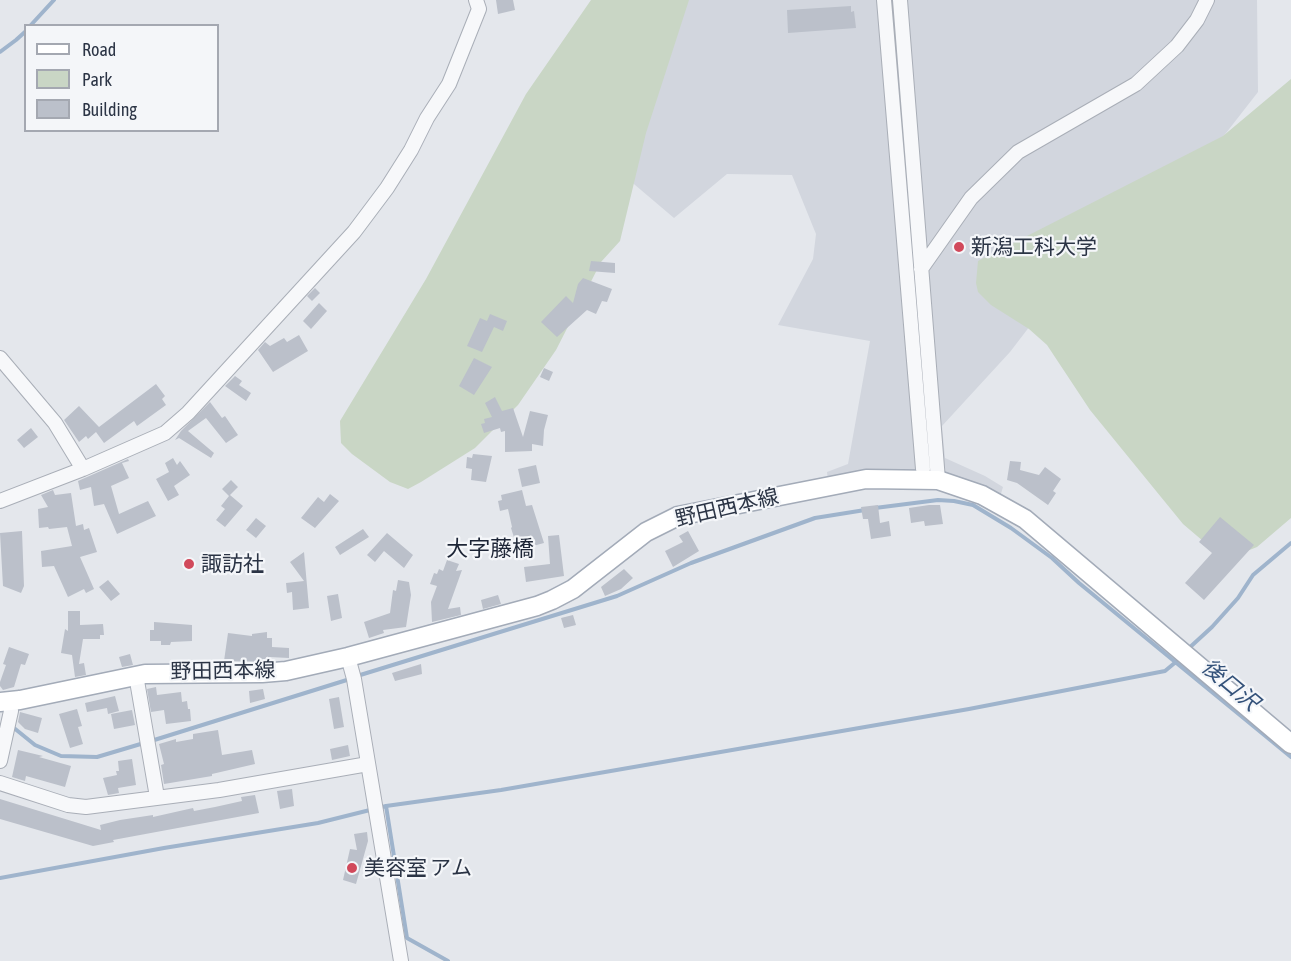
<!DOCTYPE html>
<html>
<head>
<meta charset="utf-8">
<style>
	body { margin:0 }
	#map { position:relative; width:1291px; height:961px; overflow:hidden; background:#e4e7ec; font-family:"Asap Condensed",sans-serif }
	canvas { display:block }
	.legend { position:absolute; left:24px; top:24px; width:195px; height:108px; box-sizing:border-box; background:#f4f6f9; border:2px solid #a4a8b1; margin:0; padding:8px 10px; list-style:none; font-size:18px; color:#2b3445 }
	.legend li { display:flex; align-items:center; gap:12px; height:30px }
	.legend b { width:30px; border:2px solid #a4a8b1 }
</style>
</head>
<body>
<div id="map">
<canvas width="1291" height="961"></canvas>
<ul class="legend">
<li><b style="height:8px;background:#fff"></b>Road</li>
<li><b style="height:16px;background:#c9d6c5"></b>Park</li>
<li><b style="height:16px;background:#bbc0ca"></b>Building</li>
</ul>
</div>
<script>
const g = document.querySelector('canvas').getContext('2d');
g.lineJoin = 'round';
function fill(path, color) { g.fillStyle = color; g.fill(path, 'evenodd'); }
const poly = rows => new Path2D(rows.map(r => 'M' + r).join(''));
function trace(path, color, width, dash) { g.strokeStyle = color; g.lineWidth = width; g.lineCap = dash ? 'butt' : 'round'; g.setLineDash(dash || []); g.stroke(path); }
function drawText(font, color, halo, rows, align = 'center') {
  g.font = font + ' "Asap Condensed","Noto Sans JP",sans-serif'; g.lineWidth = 4.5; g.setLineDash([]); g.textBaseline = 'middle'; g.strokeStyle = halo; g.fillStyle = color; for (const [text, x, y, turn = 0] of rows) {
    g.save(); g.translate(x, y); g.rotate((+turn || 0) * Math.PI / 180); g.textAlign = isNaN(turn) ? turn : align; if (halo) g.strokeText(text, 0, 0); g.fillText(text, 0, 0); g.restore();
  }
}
fill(poly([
	[635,0,1257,0,1258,92,1173,201,1079,262,1010,352,942,426,945,458,985,476,1003,487,1000,497,946,473,899,474,828,482,827,472,848,464,870,341,778,325,813,259,816,234,792,175,727,174,674,218,536,101]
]), '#d2d6de');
fill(poly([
	[591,0,689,0,646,133,620,241,601,262,556,350,518,405,475,448,421,482,408,489,390,482,352,454,341,443,340,421,426,279,526,94],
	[1291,79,1291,518,1257,547,1242,553,1203,541,1183,524,1090,410,1047,345,1029,329,991,305,978,292,976,283,978,261,1223,136]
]), '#c9d6c5');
trace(poly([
	[30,26,54,0],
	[0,52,16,40,26,31],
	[875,508,938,500,954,501,973,505,1011,528,1052,558,1079,583,1291,757],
	[1188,649,1212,627,1238,598,1253,575,1291,543],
	[357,676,617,596,691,563,815,518,865,510],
	[14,728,35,745,61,756,97,757,144,743],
	[151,741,350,679],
	[386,806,407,938,448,961],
	[0,878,164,848,318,823,386,806,501,790,969,709,1165,671,1177,661]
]), '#9fb4cc', 4);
fill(poly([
	[496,0,513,0,515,10,498,14],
	[851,6,851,12,854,11,856,28,788,33,787,10],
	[591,261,615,263,615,273,589,271],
	[583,278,612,289,607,302,602,301,596,314,587,310,557,337,541,322,566,296,573,303,578,284],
	[315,288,320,293,312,301,307,296],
	[319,303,327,311,311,329,303,321],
	[490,314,507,321,503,331,494,327,482,352,467,346,480,318,487,321],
	[299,335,308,351,273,372,258,350,265,342,270,346,284,338,287,342],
	[474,358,492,367,474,395,459,386],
	[544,368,553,372,549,381,540,377],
	[235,376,242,381,239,385,251,393,246,401,225,386],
	[156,384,165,396,162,399,166,405,137,426,134,421,104,443,96,432,88,439,86,436,79,442,64,420,79,406,99,427],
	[495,397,502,411,513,408,523,437,530,411,548,415,544,430,543,446,532,444,532,451,505,452,505,431,501,432,500,428,484,433,481,424,485,423,484,419,492,417,485,403],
	[210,402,222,418,225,416,238,435,226,443,206,418,188,431,214,453,211,458,179,438,175,440,181,431],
	[31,428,38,437,24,448,17,440],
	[473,454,492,456,486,482,471,480,472,469,466,468,467,457,472,458],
	[173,458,177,465,180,461,190,475,174,486,179,495,168,501,156,479,169,472,165,463],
	[128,459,129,461,122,463,129,478,111,486,119,514,148,501,156,516,117,534,104,504,94,506,91,487,80,490,78,481],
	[1010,461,1021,462,1020,470,1039,475,1045,467,1061,479,1053,491,1056,493,1048,505,1017,483,1007,480],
	[536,465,540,483,522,487,518,469],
	[231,480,238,487,230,495,243,506,225,527,216,520,225,509,221,506,229,496,222,489],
	[53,490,55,495,71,493,76,526,83,524,84,530,89,528,97,552,80,557,94,589,86,593,84,589,68,597,54,566,42,567,41,551,72,546,67,527,49,529,48,527,39,528,38,509,48,507,41,495],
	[522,490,526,506,532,505,544,543,518,550,511,528,512,527,508,509,500,511,498,501,502,500,501,495],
	[330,494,339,501,315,528,301,518,318,497,324,502],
	[878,505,880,523,889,521,891,536,871,539,868,519,863,519,861,507],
	[929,505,940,505,943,524,925,526,924,521,911,523,909,508],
	[1220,517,1254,545,1204,600,1185,583,1212,553,1199,542],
	[256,518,266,526,256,538,246,530],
	[363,529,369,537,340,555,335,547],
	[22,531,24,586,21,593,3,586,0,533],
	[688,531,699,551,673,567,665,551,683,542,679,536],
	[387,533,413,555,404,568,384,551,375,562,367,555],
	[559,535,564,576,526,582,524,567,550,564,548,536],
	[304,552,309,608,293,610,292,592,287,593,286,583,304,581,290,562],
	[447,560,459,564,456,571,462,570,448,609,460,607,461,615,432,622,431,602,437,586,430,584,434,573,437,574,439,569,443,571],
	[624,569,633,578,621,589,605,596,601,587],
	[108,580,120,594,111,601,99,587],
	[398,580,409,582,411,595,406,627,383,630,384,633,369,638,364,622,390,613,393,590,396,591],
	[338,594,342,618,331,621,327,596],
	[498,595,501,604,483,609,481,600],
	[68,611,80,611,80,625,103,624,104,635,100,635,100,639,83,639,79,664,84,663,86,675,75,677,72,655,61,653,65,629,68,631],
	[573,615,576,625,564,628,561,618],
	[154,622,192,625,192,641,171,642,170,645,161,645,161,641,150,641,150,630,154,630],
	[267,632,267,638,272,638,272,647,289,648,289,658,269,657,270,661,261,662,224,661,228,633,252,636,252,634],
	[9,647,29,654,25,665,21,664,14,687,3,690,0,686,0,682,6,665,3,664],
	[130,654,133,665,122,667,119,657],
	[421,664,422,674,395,681,392,673],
	[156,687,157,695,181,692,182,702,187,701,188,709,190,709,191,721,166,724,164,710,151,712,147,689],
	[263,689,265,699,250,703,249,691],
	[115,696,119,711,108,714,107,708,87,712,85,703],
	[339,697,344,727,334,729,329,699],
	[77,709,82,726,78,727,83,744,70,748,59,714],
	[132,710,135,725,114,729,111,714],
	[20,712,42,718,38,733,25,729,18,722],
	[218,730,222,755,252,750,255,764,212,774,212,776,164,784,161,765,164,764,159,744,176,739,176,742,193,739,193,734],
	[348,745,350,756,332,760,330,749],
	[18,750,43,756,39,757,71,766,65,787,26,776,25,781,12,777],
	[132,759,136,785,118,788,119,793,108,795,103,778,117,775,116,771,119,771,118,761],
	[292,789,294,806,280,809,277,791],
	[255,795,259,813,113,840,114,842,93,846,0,819,0,799,101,830,100,825,120,820,153,815,153,817,193,808,194,811,215,807,242,801,241,797],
	[367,832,368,841,356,884,343,880,350,849,357,850,354,834]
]), '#bbc0ca');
const minor = poly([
	[884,0,923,469],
	[900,0,938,480],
	[921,269,971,198,1018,152,1136,84,1177,46,1197,20,1207,0],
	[0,358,55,423,83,469],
	[0,501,83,469,165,433,188,413,354,232,387,188,411,150,427,118,449,84,479,9,476,0],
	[348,657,354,679,401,961],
	[136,675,157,797],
	[0,761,11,711,10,701],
	[0,783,68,805,86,807,219,790,368,764]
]);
const major = poly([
	[0,702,20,700,145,674,262,673,286,671,348,657,537,606,552,600,573,589,646,532,678,516,866,479,938,480,982,495,1025,519,1291,744]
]);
trace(minor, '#a9aeb7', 16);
trace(major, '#a3abb8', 21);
trace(minor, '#f7f8fa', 14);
trace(major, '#fff', 18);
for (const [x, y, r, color] of [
	[959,247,6,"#d1495b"],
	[189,564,6,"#d1495b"],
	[352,868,6,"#d1495b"]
]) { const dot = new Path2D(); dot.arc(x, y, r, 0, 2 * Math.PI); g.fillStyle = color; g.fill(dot); trace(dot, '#f4f6f9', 2); }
drawText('21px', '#2b3445', '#f4f6f9', [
	["新潟工科大学",971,247],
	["諏訪社",201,564],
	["美容室 アム",364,868]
], 'left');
drawText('21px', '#2b3445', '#f4f6f9', [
	["野田西本線",727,508,-13],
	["野田西本線",223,671,-1]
]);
drawText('22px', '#1d2536', '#f4f6f9', [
	["大字藤橋",490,549]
]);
drawText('italic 22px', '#34527a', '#f4f6f9', [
	["後口沢",1230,685,40]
]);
</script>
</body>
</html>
